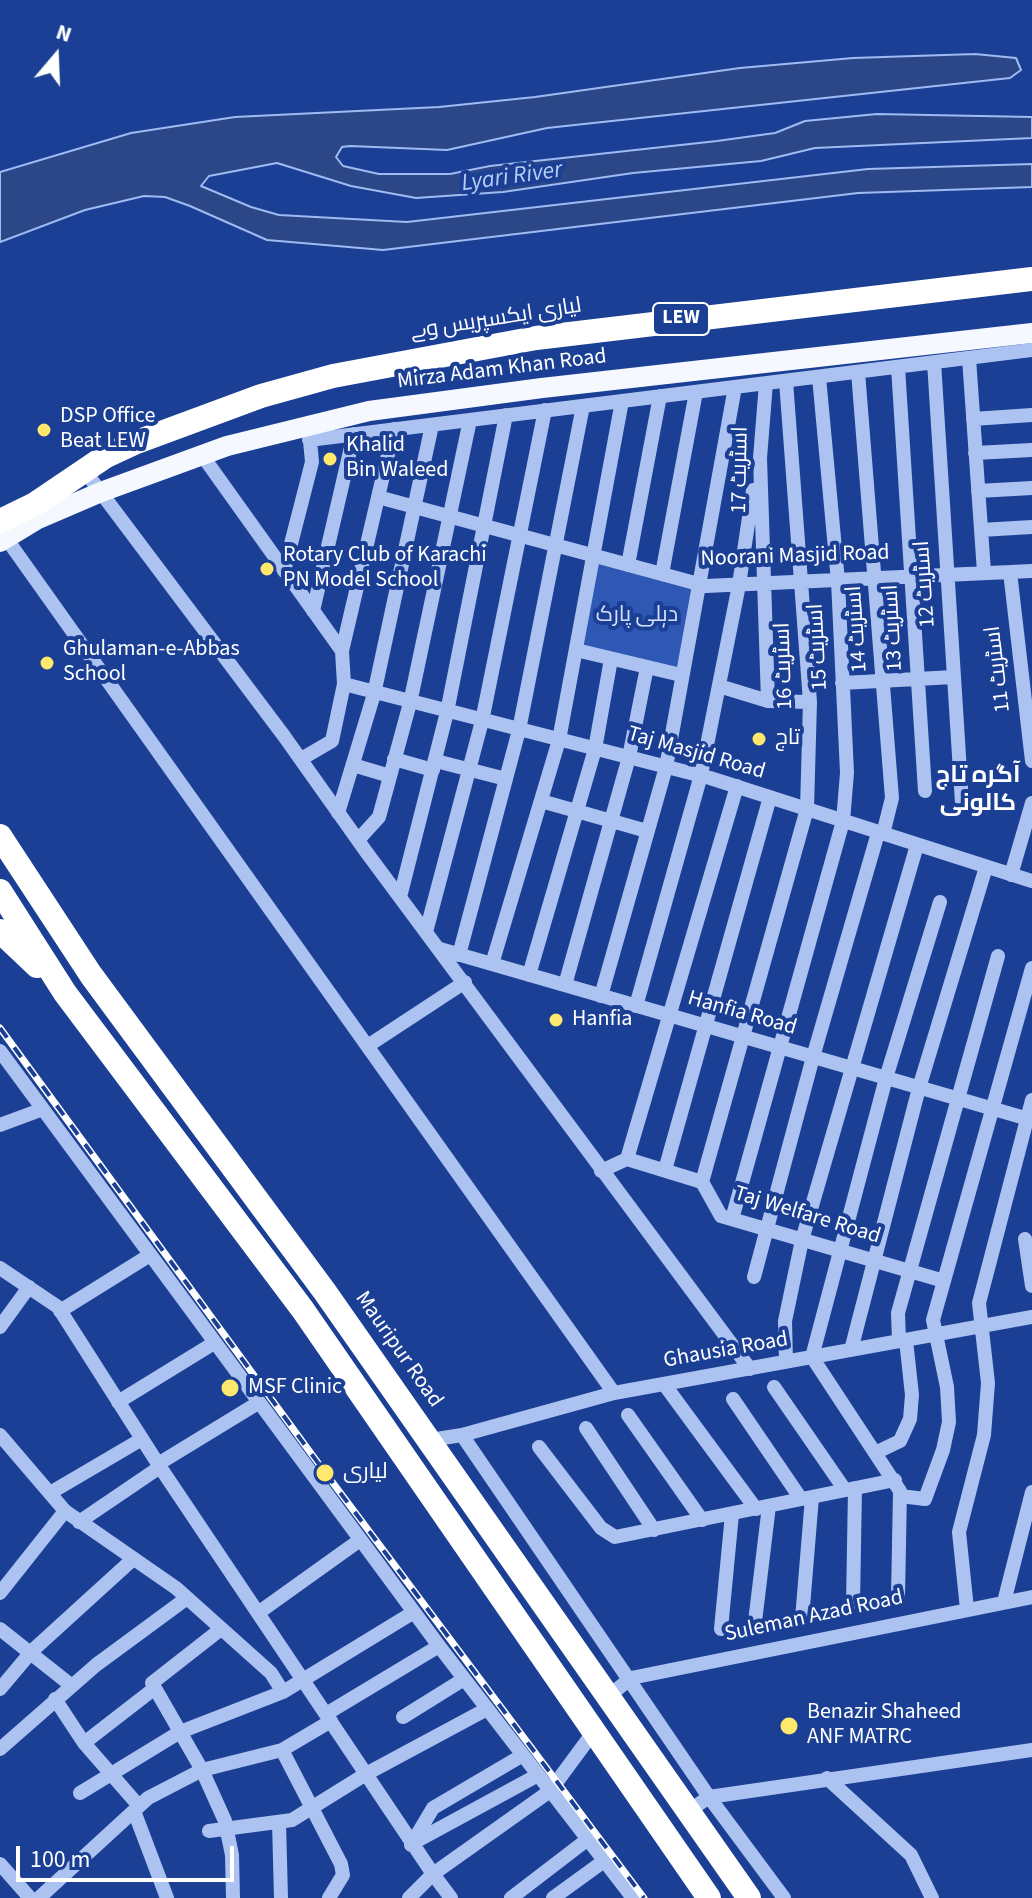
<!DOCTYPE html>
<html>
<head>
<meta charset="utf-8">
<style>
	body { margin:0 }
	#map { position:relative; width:1032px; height:1898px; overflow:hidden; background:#1a3f95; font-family:"Source Sans 3",sans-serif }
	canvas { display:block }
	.north { position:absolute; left:16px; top:16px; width:80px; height:80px; -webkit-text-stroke:6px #1a3f95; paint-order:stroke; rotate:19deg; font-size:22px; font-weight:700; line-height:32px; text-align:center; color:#fff }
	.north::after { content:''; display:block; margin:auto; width:28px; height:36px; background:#fff; clip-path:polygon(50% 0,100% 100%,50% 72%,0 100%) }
	.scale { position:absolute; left:16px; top:1846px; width:218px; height:36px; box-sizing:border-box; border:4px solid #fff; border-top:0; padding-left:10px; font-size:24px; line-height:28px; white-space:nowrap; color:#fff; -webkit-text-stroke:6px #1a3f95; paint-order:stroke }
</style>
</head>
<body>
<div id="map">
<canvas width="1032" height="1898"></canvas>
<div class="north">N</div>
<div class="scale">100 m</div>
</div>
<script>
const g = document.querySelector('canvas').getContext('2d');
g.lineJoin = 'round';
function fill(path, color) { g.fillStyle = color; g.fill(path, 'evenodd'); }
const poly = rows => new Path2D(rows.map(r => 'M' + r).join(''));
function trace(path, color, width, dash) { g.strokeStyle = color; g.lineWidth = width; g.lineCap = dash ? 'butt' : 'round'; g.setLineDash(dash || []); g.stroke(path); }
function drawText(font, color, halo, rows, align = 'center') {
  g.font = font + ' "Source Sans 3",Cairo,sans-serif'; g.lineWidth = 8; g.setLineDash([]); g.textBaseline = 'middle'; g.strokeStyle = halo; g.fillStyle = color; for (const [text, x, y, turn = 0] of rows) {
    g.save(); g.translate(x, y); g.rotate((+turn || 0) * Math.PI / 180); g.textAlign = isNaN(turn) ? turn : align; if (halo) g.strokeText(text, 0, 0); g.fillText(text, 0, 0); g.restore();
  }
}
fill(poly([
	[594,555,697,584,680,676,576,650]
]), '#2e58b4');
const water = poly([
	[975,54,1016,58,1021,70,1010,78,547,128,447,150,350,146,342,147,336,157,343,166,379,174,450,174,490,166,717,141,775,133,805,121,877,114,1032,117,1032,138,815,148,761,161,633,173,503,192,416,198,351,186,277,163,209,176,201,186,251,207,279,215,407,222,868,169,1032,164,1032,187,858,193,383,250,267,240,190,206,165,197,144,196,85,210,0,242,0,172,131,133,235,117,439,107,535,97,740,68,853,58,975,54]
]);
fill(water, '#2c4788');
trace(water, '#9fbbf2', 2);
trace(poly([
	[969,358,984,572],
	[934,362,962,803],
	[898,367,925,791],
	[858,372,892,798,883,834],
	[766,383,760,458,768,701],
	[973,419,1032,415],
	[309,440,1032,350],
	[975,453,1032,450],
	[202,455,342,651,344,684,332,741,301,759],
	[84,470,284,736,367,853,750,1369],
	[978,491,1032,488],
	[378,497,706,586,1032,571],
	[981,530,1032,527],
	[6,538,614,1393],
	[628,565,660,396],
	[284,571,312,462,309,430],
	[1010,572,1032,761],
	[662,574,696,392],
	[313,611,354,434],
	[576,650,681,675],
	[342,651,394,429],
	[842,683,954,677],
	[344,684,710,778,1032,881],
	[719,686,768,701,810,702],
	[394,759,433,770],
	[436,761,506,779],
	[353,765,390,776],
	[541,801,647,831],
	[338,813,374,694,432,425],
	[358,840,379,817,410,703,470,420],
	[1011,875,1032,803],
	[400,897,447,712,506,415],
	[426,932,482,721,545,410],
	[440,949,1032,1120],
	[459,955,519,730,583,406],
	[492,964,559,740,622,401],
	[529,975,595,749,611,659],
	[565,985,629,757,647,667],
	[601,996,666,767,735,387],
	[636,1006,701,775,739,585,753,490,761,490],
	[369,1045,465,982],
	[0,1051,439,1646,633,1898],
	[0,1125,43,1109],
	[627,1159,702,1182,721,1216,944,1281],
	[665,1170,770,797],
	[601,1171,627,1159,737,786],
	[702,1182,807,809,810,702,786,381],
	[732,1219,843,821,847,773,838,581,819,377],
	[1025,1239,1032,1286],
	[0,1268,58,1307,160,1467,433,1874,409,1898],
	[754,1277,813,1057,878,833],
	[60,1311,150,1255],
	[0,1327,29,1287],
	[899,1341,898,1313,998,956],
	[851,1350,919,1088,986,867],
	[786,1362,785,1321,802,1240,917,845],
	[664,1384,756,1509],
	[774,1387,845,1490],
	[733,1399,801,1499],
	[118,1402,214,1343],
	[628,1415,702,1520],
	[586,1428,654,1530],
	[0,1435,65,1511,176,1588,271,1673,283,1692],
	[462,1435,709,1797,784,1898],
	[430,1440,462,1435,614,1393,1032,1317],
	[539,1447,601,1528,615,1537,895,1480],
	[877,1452,900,1441,910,1419,912,1395,906,1340],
	[158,1464,258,1403],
	[50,1493,142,1439],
	[900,1496,925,1499,943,1450,949,1422,947,1387,933,1320,1032,968],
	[79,1522,160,1467],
	[0,1593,65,1511],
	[898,1597,900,1491,812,1357,886,1078,940,902],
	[1004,1602,1032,1492],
	[853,1604,855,1488],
	[967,1609,959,1532,984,1435,988,1383,979,1303,1032,1100],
	[258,1613,360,1540],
	[802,1619,812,1497],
	[0,1629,72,1686],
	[221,1629,152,1683,202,1770,225,1821,232,1855,233,1898],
	[721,1629,732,1514],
	[754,1630,769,1506],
	[0,1689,32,1651,132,1560],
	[610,1695,631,1678,1032,1597],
	[55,1699,84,1743,139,1806],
	[326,1714,439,1646],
	[403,1717,464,1679],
	[84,1743,155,1688],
	[0,1749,96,1665,187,1598],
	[282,1750,341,1864,343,1875,329,1898],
	[827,1778,911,1855,932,1898],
	[80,1793,180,1732,283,1692,414,1612],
	[134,1811,167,1898],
	[686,1813,709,1797,1032,1750],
	[279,1822,281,1898],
	[209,1831,292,1820,366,1774,487,1709],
	[411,1844,538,1775],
	[411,1845,433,1808,523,1755],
	[0,1864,30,1898],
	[39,1898,148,1798,202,1770,282,1750,331,1721],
	[451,1898,433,1874,550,1791,595,1730],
	[511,1898,588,1839],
	[553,1898,604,1861]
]), '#acc2f0', 14);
trace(poly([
	[0,542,38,519,101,492,227,446,369,411,542,388,1032,333]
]), '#f5f8ff', 20);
trace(poly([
	[0,521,35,504,106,456,134,443,261,396,333,376,536,338,1032,279],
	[0,836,91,975,325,1292,749,1898],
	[0,891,65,993,303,1310,709,1898],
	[0,931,37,966]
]), '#fff', 24);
const rail = poly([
	[0,1028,321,1467,644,1898]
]);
trace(rail, '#fff', 7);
trace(rail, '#1a3f95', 4, [12]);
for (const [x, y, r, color] of [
	[44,430,8,"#ffe86b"],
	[330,459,8,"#ffe86b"],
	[267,569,8,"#ffe86b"],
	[47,663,8,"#ffe86b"],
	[759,739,8,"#ffe86b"],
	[556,1020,8,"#ffe86b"],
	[230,1388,10,"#ffe86b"],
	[325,1473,10,"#ffe86b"],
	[789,1726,10,"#ffe86b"]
]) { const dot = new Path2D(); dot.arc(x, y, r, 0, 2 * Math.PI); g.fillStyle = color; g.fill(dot); trace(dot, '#1a3f95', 3); }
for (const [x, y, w] of [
	[681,319,56]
]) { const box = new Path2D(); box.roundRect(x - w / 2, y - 16, w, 32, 6); g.fillStyle = '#1a3f95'; g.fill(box); trace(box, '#fff', 2); }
drawText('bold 20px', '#fff', null, [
	["LEW",681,319]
]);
drawText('22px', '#fff', '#1a3f95', [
	["لیاری ایکسپریس وے",496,320,-9],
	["Mirza Adam Khan Road",502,370,-7],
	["اسٹریٹ 17",741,470,-89],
	["Noorani Masjid Road",795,557,-2],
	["اسٹریٹ 12",926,584,-94],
	["اسٹریٹ 13",894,628,-93],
	["اسٹریٹ 14",858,629,-94],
	["اسٹریٹ 15",819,647,-93],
	["اسٹریٹ 16",785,666,-92],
	["اسٹریٹ 11",999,669,-97],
	["Taj Masjid Road",696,754,16],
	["Hanfia Road",742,1014,16],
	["Taj Welfare Road",807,1216,17],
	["Mauripur Road",398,1350,55],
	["Ghausia Road",726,1351,-10],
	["Suleman Azad Road",814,1617,-12]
]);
drawText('22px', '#fff', '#1a3f95', [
	["DSP Office",60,417],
	["Beat LEW",60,442],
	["Khalid",346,446],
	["Bin Waleed",346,471],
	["Rotary Club of Karachi",283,556],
	["PN Model School",283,581],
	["Ghulaman-e-Abbas",63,650],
	["School",63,675],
	["تاج",775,739],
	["Hanfia",572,1020],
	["MSF Clinic",248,1388],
	["لیاری",343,1473],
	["Benazir Shaheed",807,1713],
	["ANF MATRC",807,1738]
], 'left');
drawText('22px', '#d3e0fb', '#1a3f95', [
	["دہلی پارک",637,616]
]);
drawText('italic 24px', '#b9cdf7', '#1a3f95', [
	["Lyari River",512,178,-8]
]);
drawText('bold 24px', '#fff', '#1a3f95', [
	["آگرہ تاج",978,777],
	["کالونی",978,805]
]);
</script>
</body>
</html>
